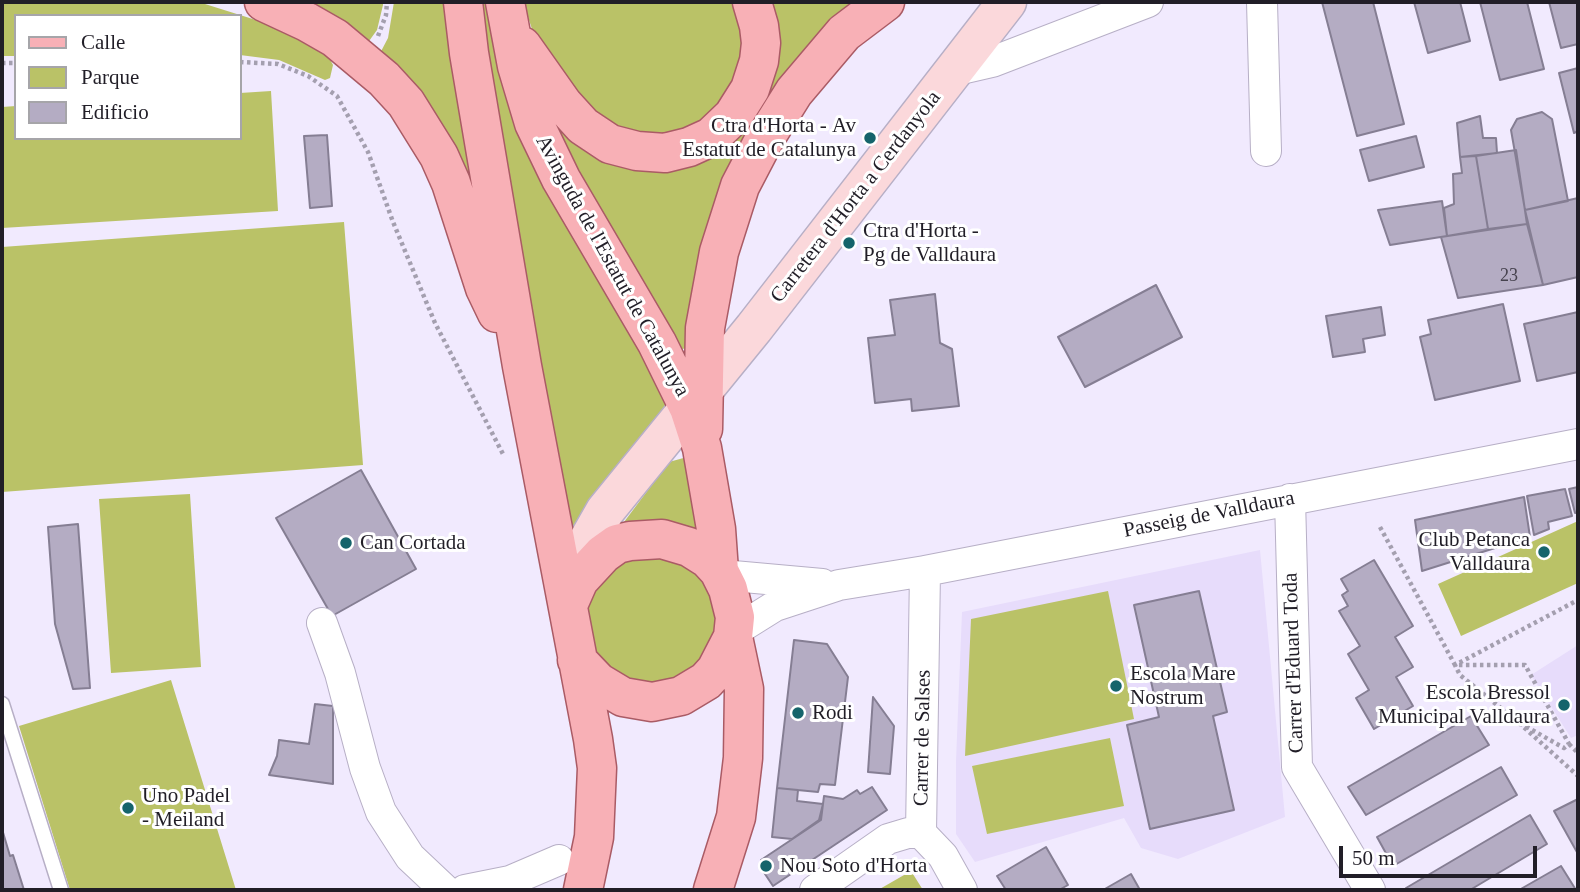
<!DOCTYPE html>
<html>
<head>
<meta charset="utf-8">
<style>
	body { margin:0 }
	#map { position:relative; width:1580px; height:892px; overflow:hidden; background:#f1eafe; font-family:Georgia,serif }
	canvas { display:block }
	.frame { position:absolute; inset:0; border:4px solid #211e27; pointer-events:none }
	.legend { position:absolute; left:14px; top:14px; width:228px; height:126px; box-sizing:border-box; background:#fff; border:2px solid #a6a5a9; margin:0; padding:9px 12px; list-style:none; font-size:21px; color:#211e27 }
	.legend li { display:flex; align-items:center; gap:14px; height:35px }
	.legend b { width:35px; border:2px solid #a6a5a9 }
	.scale { position:absolute; left:1339px; top:846px; width:198px; height:32px; box-sizing:border-box; border:4px solid #211e27; border-top:0; padding-left:9px; font-size:21px; line-height:24px; white-space:nowrap; color:#211e27; -webkit-text-stroke:5px #fff; paint-order:stroke }
</style>
</head>
<body>
<div id="map">
<canvas width="1580" height="892"></canvas>
<div class="frame"></div>
<ul class="legend">
<li><b style="height:9px;background:#f8b0b6"></b>Calle</li>
<li><b style="height:19px;background:#bac267"></b>Parque</li>
<li><b style="height:19px;background:#b4acc3"></b>Edificio</li>
</ul>
<div class="scale">50 m</div>
</div>
<script>
const g = document.querySelector('canvas').getContext('2d');
g.lineJoin = 'round';
function fill(path, color) { g.fillStyle = color; g.fill(path, 'evenodd'); }
const poly = rows => new Path2D(rows.map(r => 'M' + r).join(''));
function trace(path, color, width, dash) { g.strokeStyle = color; g.lineWidth = width; g.lineCap = dash ? 'butt' : 'round'; g.setLineDash(dash || []); g.stroke(path); }
function drawText(font, color, halo, rows, align = 'center') {
  g.font = font + ' Georgia,serif'; g.lineWidth = 6; g.setLineDash([]); g.textBaseline = 'middle'; g.strokeStyle = halo; g.fillStyle = color; for (const [text, x, y, turn = 0] of rows) {
    g.save(); g.translate(x, y); g.rotate((+turn || 0) * Math.PI / 180); g.textAlign = isNaN(turn) ? turn : align; if (halo) g.strokeText(text, 0, 0); g.fillText(text, 0, 0); g.restore();
  }
}
fill(poly([
	[1260,550,1285,817,1178,859,1141,848,1124,818,975,862,956,834,956,761,962,612],
	[1578,645,1578,735,1571,738,1531,675]
]), '#e7dcfb');
fill(poly([
	[2,2,189,2,205,4,275,26,327,54,333,65,330,78,325,80,279,60,240,55,240,16,16,16,16,56,2,56],
	[289,2,383,2,383,5,377,30,364,48],
	[394,2,447,2,483,226,377,59,388,38],
	[477,2,491,2,671,406,583,511,574,526,567,528],
	[523,2,742,2,748,76,682,138,611,132,538,47],
	[763,2,869,2,826,40,688,348,682,349,677,346,568,159,542,91,572,125,709,146],
	[271,91,278,211,2,228,2,107,16,106,16,138,240,138,240,93],
	[344,222,363,465,2,492,2,247],
	[687,457,702,538,618,530,669,462],
	[190,494,201,667,111,673,99,499],
	[1578,521,1578,583,1461,636,1438,584],
	'587 620a64 64 0 1 1 128 0a64 64 0 1 1-128 0Z',
	[1108,591,1134,719,965,756,971,619],
	[171,680,236,890,70,890,19,726],
	[1110,738,1124,806,987,834,972,766],
	[911,871,923,890,878,890]
]), '#bac267');
const building = poly([
	[1322,2,1373,2,1404,124,1357,136,1322,2],
	[1414,2,1460,2,1470,41,1428,53,1414,2],
	[1480,2,1527,2,1544,69,1500,80,1480,2],
	[1549,2,1578,2,1578,44,1561,48,1549,2],
	[1578,68,1578,131,1574,133,1559,73,1578,68],
	[1542,112,1552,119,1568,201,1525,210,1511,130,1517,119,1542,112],
	[1480,116,1483,138,1496,138,1497,153,1460,157,1457,123,1480,116],
	[327,135,332,206,310,208,304,136,327,135],
	[1416,136,1424,167,1369,181,1360,150,1416,136],
	[1516,150,1527,224,1488,229,1476,156,1516,150],
	[1476,156,1488,229,1447,236,1444,208,1454,204,1453,174,1462,173,1460,157,1476,156],
	[1578,198,1578,277,1543,285,1525,210,1578,198],
	[1442,201,1447,236,1390,245,1378,210,1442,201],
	[1527,224,1543,285,1458,298,1441,237,1527,224],
	[1156,285,1182,337,1085,387,1058,337,1156,285],
	[935,294,940,343,952,349,959,406,912,411,911,399,875,403,868,338,895,335,890,300,935,294],
	[1503,304,1520,381,1435,400,1420,337,1431,334,1428,320,1503,304],
	[1381,307,1385,335,1363,339,1365,352,1333,357,1326,316,1381,307],
	[1578,312,1578,372,1537,381,1524,324,1578,312],
	[361,470,416,569,332,616,276,518,361,470],
	[1578,487,1578,512,1575,513,1569,489,1578,487],
	[1565,489,1572,516,1548,522,1549,529,1534,535,1527,496,1565,489],
	[1524,497,1530,537,1422,571,1415,520,1524,497],
	[78,524,90,688,73,689,55,624,48,527,78,524],
	[1374,560,1413,626,1395,637,1413,667,1396,677,1413,706,1374,729,1356,698,1369,690,1348,654,1360,646,1339,611,1348,606,1342,595,1348,591,1341,579,1374,560],
	[1199,591,1227,712,1213,716,1234,810,1150,829,1127,725,1159,717,1134,605,1199,591],
	[794,640,827,644,848,677,835,785,820,784,818,792,777,788,794,640],
	[873,697,894,726,890,774,868,772,873,697],
	[315,704,333,706,333,784,269,775,277,756,279,740,309,744,315,704],
	[1471,716,1489,745,1366,815,1348,787,1471,716],
	[1501,767,1517,795,1393,866,1377,837,1501,767],
	[872,787,887,810,773,886,761,868,761,860,821,820,824,796,843,799,857,790,860,794,872,787],
	[777,788,798,790,797,801,823,804,819,820,792,839,772,837,777,788],
	[1578,799,1578,854,1554,811,1578,799],
	[1530,815,1547,844,1470,890,1408,890,1406,888,1530,815],
	[2,829,10,856,13,855,24,890,2,890,2,829],
	[1046,847,1068,885,1059,890,1006,890,997,876,1046,847],
	[1561,866,1576,890,1519,890,1561,866],
	[1131,874,1140,890,1103,890,1131,874]
]);
fill(building, '#b4acc3');
trace(building, '#857e93', 2);
const lane = poly([
	[2,704,61,890]
]);
const street = poly([
	[1262,2,1266,151],
	[953,71,992,62,1148,2],
	[1290,499,1297,767,1370,890],
	[925,571,921,833,943,856,962,890],
	[722,575,822,584],
	[322,623,340,673,365,768,381,812,410,857,445,890],
	[735,631,775,606,839,585,925,571,1578,444],
	[465,890,510,881,559,860],
	[815,890,888,839,908,833,921,833]
]);
const secondary = poly([
	[571,593,585,546,605,511,754,328,1007,2]
]);
const primary = poly([
	[264,2,307,22,335,38,384,79,406,103,439,156,451,183,485,288,497,313],
	[463,2,469,53,522,366,593,739,597,768,594,837,583,890],
	[505,2,517,66,534,123,561,179,657,343,689,408,702,448,716,529,719,571],
	[522,46,563,104,583,126,610,144,637,151,665,153,689,147,711,137,733,116,750,89,759,61,761,43,759,26,752,2],
	[703,429,705,328,719,252,740,186,764,140,794,92,844,33,885,2],
	[568,605,579,580,603,554,617,544,630,541,662,539,689,547,708,559,719,571,728,589,735,617,733,637,716,670,706,681,681,696,652,702,623,697,598,682,577,660],
	[713,890,736,817,743,758,744,689,733,637]
]);
trace(lane, '#b7afc6', 17);
trace(street, '#b7afc6', 32);
trace(secondary, '#b7afc6', 41);
trace(primary, '#aa5b65', 41);
trace(poly([
	[378,36,386,15,387,2],
	[240,62,278,64,308,76,337,96,368,152,393,222,435,323,504,456],
	[2,63,16,63],
	[1380,527,1455,665,1525,665,1569,744,1564,748,1518,722,1578,776],
	[1518,722,1460,675,1455,665,1578,600],
	[1569,744,1578,753]
]), '#a49faf', 4.5, [3.5, 3.5]);
trace(lane, '#fff', 14);
trace(street, '#fff', 30);
trace(secondary, '#fbd8db', 38);
trace(primary, '#f8b0b6', 38);
for (const [x, y, r, color] of [
	[870,138,7,"#15646b"],
	[849,243,7,"#15646b"],
	[346,543,7,"#15646b"],
	[1544,552,7,"#15646b"],
	[1116,686,7,"#15646b"],
	[1564,705,7,"#15646b"],
	[798,713,7,"#15646b"],
	[128,808,7,"#15646b"],
	[766,866,7,"#15646b"]
]) { const dot = new Path2D(); dot.arc(x, y, r, 0, 2 * Math.PI); g.fillStyle = color; g.fill(dot); trace(dot, '#fff', 2.5); }
drawText('18px', '#46424e', null, [
	["23",1509,276]
]);
drawText('21px', '#211e27', '#fff', [
	["Ctra d'Horta - Av",856,126,"right"],
	["Estatut de Catalunya",856,150,"right"],
	["Ctra d'Horta -",863,231],
	["Pg de Valldaura",863,255],
	["Club Petanca",1530,540,"right"],
	["Valldaura",1530,564,"right"],
	["Can Cortada",360,543],
	["Escola Mare",1130,674],
	["Nostrum",1130,698],
	["Escola Bressol",1550,693,"right"],
	["Municipal Valldaura",1550,717,"right"],
	["Rodi",812,713],
	["Uno Padel",142,796],
	["- Meiland",142,820],
	["Nou Soto d'Horta",780,866]
], 'left');
drawText('21px', '#211e27', '#fff', [
	["Carretera d'Horta a Cerdanyola",856,197,-52],
	["Avinguda de l'Estatut de Catalunya",612,266,61],
	["Passeig de Valldaura",1209,515,-11],
	["Carrer d'Eduard Toda",1294,663,-92],
	["Carrer de Salses",923,738,-89]
]);
</script>
</body>
</html>
